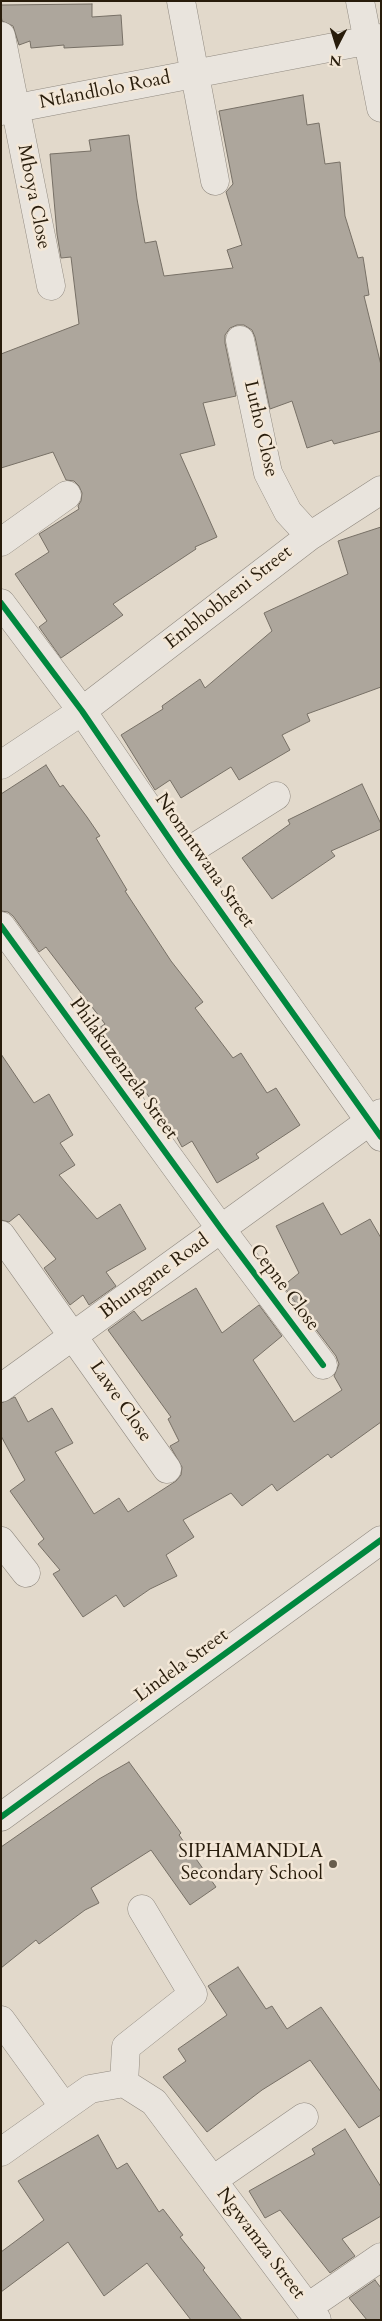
<!DOCTYPE html>
<html>
<head>
<meta charset="utf-8">
<style>
	body { margin:0 }
	#map { position:relative; width:382px; height:2321px; overflow:hidden; background:#e2d9cb; font-family:Cardo,serif }
	canvas { display:block }
	.frame { position:absolute; inset:0; border:2px solid #281c0b; pointer-events:none }
	.north { position:absolute; left:312px; top:20px; width:50px; height:50px; -webkit-text-stroke:4px #f3e7d7; paint-order:stroke; rotate:185deg; font-size:14px; font-weight:700; line-height:20px; text-align:center; color:#281c0b }
	.north::after { content:''; display:block; margin:auto; width:18px; height:22px; background:#281c0b; clip-path:polygon(50% 0,100% 100%,50% 72%,0 100%) }
</style>
</head>
<body>
<div id="map">
<canvas width="382" height="2321"></canvas>
<div class="frame"></div>
<div class="north">N</div>
</div>
<script>
const g = document.querySelector('canvas').getContext('2d');
g.lineJoin = 'round';
function fill(path, color) { g.fillStyle = color; g.fill(path, 'evenodd'); }
const poly = rows => new Path2D(rows.map(r => 'M' + r).join(''));
function trace(path, color, width, dash) { g.strokeStyle = color; g.lineWidth = width; g.lineCap = dash ? 'butt' : 'round'; g.setLineDash(dash || []); g.stroke(path); }
function drawText(font, color, halo, rows, align = 'center') {
  g.font = font + ' Cardo,serif'; g.lineWidth = 5; g.setLineDash([]); g.textBaseline = 'middle'; g.strokeStyle = halo; g.fillStyle = color; for (const [text, x, y, turn = 0] of rows) {
    g.save(); g.translate(x, y); g.rotate((+turn || 0) * Math.PI / 180); g.textAlign = isNaN(turn) ? turn : align; if (halo) g.strokeText(text, 0, 0); g.fillText(text, 0, 0); g.restore();
  }
}
const building = poly([
	[92,4,92,17,121,15,123,45,64,48,64,45,31,48,30,41,19,45,13,26,2,21,1,15,1,5,92,4],
	[303,95,307,125,319,123,325,164,340,162,345,216,358,258,363,257,369,295,364,296,381,365,381,431,334,444,332,440,307,448,292,401,270,409,255,337,252,330,244,325,237,325,230,328,225,335,225,343,236,396,203,403,215,445,180,454,217,537,195,547,196,549,113,604,123,615,61,658,39,627,47,621,15,574,49,552,39,534,79,509,78,506,81,501,82,493,79,486,74,481,66,480,53,452,1,468,1,354,79,324,71,257,61,258,57,234,50,154,91,151,89,140,129,135,137,199,145,243,156,241,164,276,233,268,227,250,242,245,226,192,233,184,219,111,303,95],
	[381,527,381,687,307,714,310,721,282,735,290,750,239,780,231,767,181,798,170,780,155,790,121,735,163,709,162,706,200,679,205,688,272,631,264,613,348,574,338,541,381,527],
	[46,765,60,787,63,785,87,817,100,836,96,838,127,890,125,891,171,961,203,1002,195,1008,233,1058,241,1053,267,1093,276,1088,300,1125,256,1154,259,1158,217,1183,192,1141,182,1147,173,1130,121,1058,118,1060,96,1030,105,1024,46,947,39,952,13,916,8,912,1,911,1,794,46,765],
	[362,784,381,824,381,829,331,851,335,856,272,899,242,858,290,824,288,820,362,784],
	[1,1054,34,1103,49,1094,73,1135,60,1143,75,1165,59,1175,97,1219,120,1204,146,1249,106,1272,116,1286,89,1305,83,1295,70,1305,44,1268,56,1259,19,1214,9,1222,1,1220,1,1054],
	[323,1203,341,1235,370,1219,381,1238,381,1422,331,1458,328,1454,277,1491,272,1484,242,1506,231,1493,183,1520,194,1537,166,1555,177,1576,150,1589,124,1607,116,1595,83,1617,53,1574,60,1570,38,1544,44,1539,10,1491,25,1480,1,1436,1,1403,15,1397,28,1422,52,1408,73,1443,55,1452,94,1514,119,1498,128,1512,176,1481,181,1475,182,1467,170,1446,179,1441,168,1419,171,1417,108,1330,134,1311,142,1321,196,1288,222,1333,259,1305,282,1336,253,1360,294,1422,342,1390,334,1376,339,1364,336,1356,283,1286,299,1273,276,1226,323,1203],
	[129,1762,181,1833,179,1835,216,1887,190,1905,151,1850,91,1888,99,1903,85,1910,39,1944,36,1940,1,1968,1,1847,99,1779,129,1762],
	[238,1967,266,2009,272,2006,287,2029,321,2007,381,2092,381,2115,359,2128,310,2060,262,2090,207,2132,163,2077,186,2061,178,2049,227,2015,208,1986,238,1967],
	[345,2129,381,2187,381,2216,342,2239,355,2256,330,2273,280,2210,265,2218,249,2191,315,2154,312,2149,345,2129],
	[98,2135,117,2169,127,2163,159,2212,163,2209,183,2235,180,2237,205,2268,203,2270,242,2320,191,2320,147,2263,104,2296,68,2242,1,2292,1,2252,44,2220,18,2181,98,2135],
	[375,2280,381,2288,381,2320,367,2320,349,2298,375,2280]
]);
fill(building, '#ada69c');
trace(building, '#777066', 1);
const minor = poly([
	[181,1,215,181],
	[360,1,381,108],
	[1,36,51,286],
	[1,111,381,38],
	[240,340,268,473,288,512,310,536],
	[1,542,67,495],
	[1,603,82,711,181,856,381,1137],
	[1,765,82,711,310,536,381,490],
	[181,856,276,796],
	[1,926,221,1229,323,1365],
	[1,1235,167,1469],
	[1,1388,381,1113],
	[1,1541,26,1573],
	[1,2020,64,2107],
	[124,2083,126,2047,193,1994,142,1909],
	[1,2152,90,2089,124,2083,154,2102,317,2320],
	[213,2180,304,2117],
	[308,2307,381,2257]
]);
const tertiary = poly([
	[1,1817,381,1540]
]);
trace(minor, '#918a80', 29);
trace(tertiary, '#918a80', 29);
trace(minor, '#e9e4dd', 28);
trace(tertiary, '#e9e4dd', 28);
trace(poly([
	[1,603,82,711,181,856,381,1137],
	[1,926,221,1229,323,1365],
	[1,1817,381,1540]
]), '#00873e', 6);
for (const [x, y, r, color] of [
	[333,1864,5,"#695e4e"]
]) { const dot = new Path2D(); dot.arc(x, y, r, 0, 2 * Math.PI); g.fillStyle = color; g.fill(dot); trace(dot, '#f3e7d7', 2); }
drawText('19px', '#281c0b', '#f3e7d7', [
	["Ntlandlolo Road",105,91,-11],
	["Mboya Close",33,197,79],
	["Lutho Close",260,429,77],
	["Embhobheni Street",229,598,-38],
	["Ntomntwana Street",204,861,55],
	["Philakuzenzela Street",123,1069,54],
	["Bhungane Road",155,1277,-36],
	["Cepne Close",284,1288,53],
	["Lawe Close",120,1402,55],
	["Lindela Street",182,1666,-36],
	["Ngwamza Street",260,2244,53]
]);
drawText('19px', '#281c0b', '#f3e7d7', [
	["SIPHAMANDLA",323,1853],
	["Secondary School",323,1875]
], 'right');
</script>
</body>
</html>
